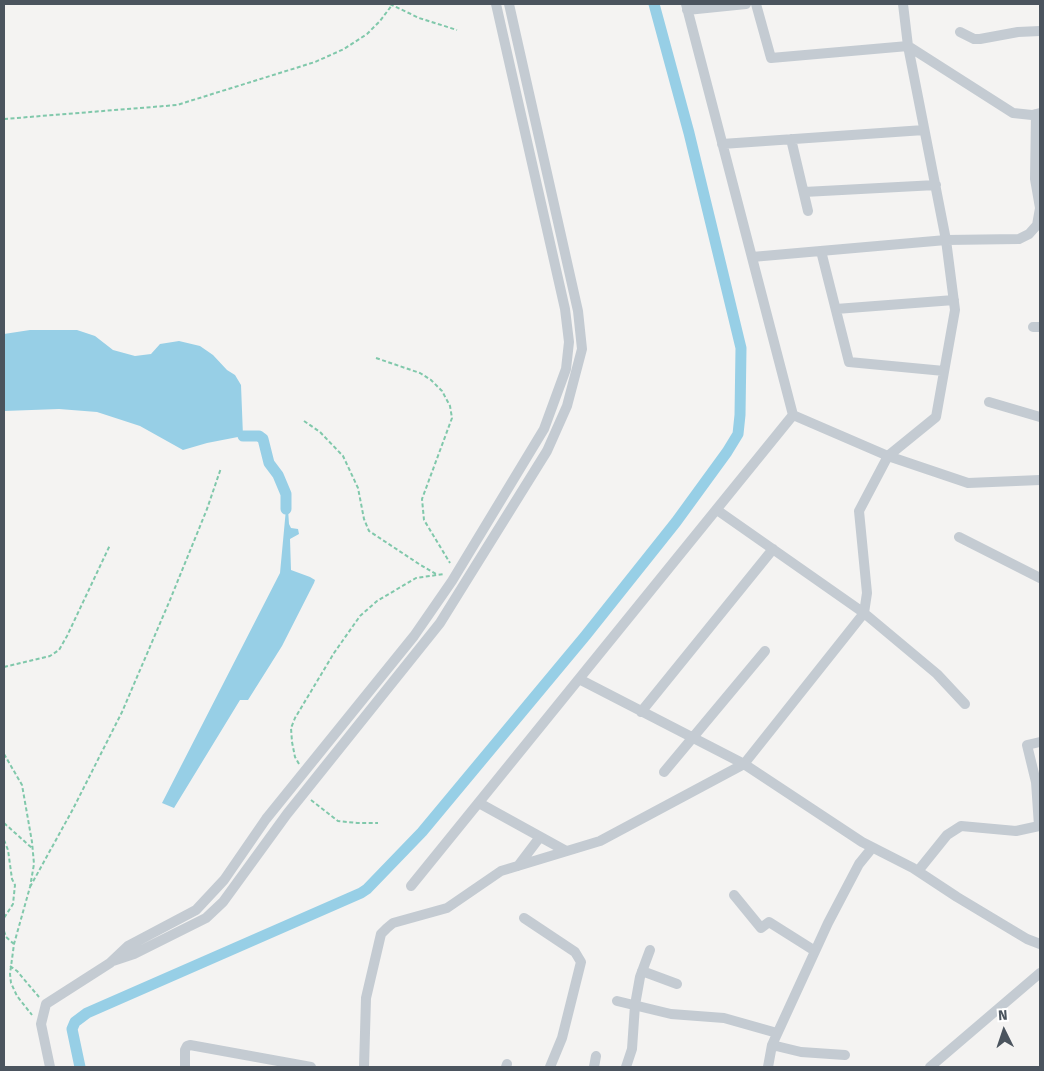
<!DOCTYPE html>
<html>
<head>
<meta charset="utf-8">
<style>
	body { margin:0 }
	#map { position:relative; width:1044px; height:1071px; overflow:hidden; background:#f4f3f2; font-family:"Fira Sans",sans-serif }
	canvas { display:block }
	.frame { position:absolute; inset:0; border:5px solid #4b545e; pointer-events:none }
	.north { position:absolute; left:979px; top:1006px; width:50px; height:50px; -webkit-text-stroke:4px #fff; paint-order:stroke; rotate:356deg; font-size:14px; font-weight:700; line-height:20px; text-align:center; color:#4b545e }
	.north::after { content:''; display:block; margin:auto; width:18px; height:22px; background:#4b545e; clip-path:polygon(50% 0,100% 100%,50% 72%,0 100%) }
</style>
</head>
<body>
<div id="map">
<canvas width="1044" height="1071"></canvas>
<div class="frame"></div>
<div class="north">N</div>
</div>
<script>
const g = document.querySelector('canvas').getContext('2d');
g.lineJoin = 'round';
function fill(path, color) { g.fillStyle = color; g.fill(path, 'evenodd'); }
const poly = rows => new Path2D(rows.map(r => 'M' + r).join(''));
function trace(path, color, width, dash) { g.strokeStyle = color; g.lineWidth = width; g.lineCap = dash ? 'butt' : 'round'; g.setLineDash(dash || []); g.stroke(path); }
fill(poly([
	[30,330,77,330,95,336,113,350,135,356,151,354,160,344,179,341,200,346,213,355,227,370,235,375,241,385,243,436,207,443,183,450,140,426,97,412,59,409,4,411,4,334],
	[286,509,288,509,289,524,291,528,298,529,299,534,290,539,291,570,310,577,315,580,314,583,282,646,248,700,240,700,174,808,162,803,280,573]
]), '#97cfe6');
trace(poly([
	[243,436,259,436,263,439,269,463,278,475,286,494,286,509],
	[80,1067,72,1029,75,1022,87,1013,361,893,367,889,422,832,586,635,676,522,727,452,738,434,740,415,741,348,689,133,654,4]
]), '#97cfe6', 11);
trace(poly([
	[390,4,419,18,457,30],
	[4,119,177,105,315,62,344,49,367,34,380,21,392,5],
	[376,358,420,373,431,380,442,391,450,406,452,418,422,499,424,520,450,563],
	[304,421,320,432,343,456,358,488,364,519,369,531,419,564,436,574],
	[4,667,50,656,59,650,67,636,110,545],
	[4,754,22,785,32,842,34,864,30,887,14,944,10,974,11,983,17,996,32,1015],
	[299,764,295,757,292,742,291,728,295,718,334,653,360,616,377,601,416,578,444,574],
	[311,800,338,821,357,823,378,823],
	[4,823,33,849],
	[4,840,8,850,12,879,15,885,13,904,4,918],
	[30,887,73,809,122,712,170,600,207,509,221,468],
	[4,931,6,937,14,944],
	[10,966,17,971,39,997],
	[4,1066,4,1067]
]), '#80c8ab', 2, [4, 2.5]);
trace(poly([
	[756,4,771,58,908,46,1013,113,1032,115,1040,113],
	[687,10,746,4],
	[960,32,974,39,980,39,1018,32,1040,31],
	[791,139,808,211],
	[722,144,924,130],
	[804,192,936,185],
	[821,251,849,362,944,371],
	[752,257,946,240,1019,239,1029,234,1037,225,1040,208,1035,179,1036,114],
	[836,309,954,300],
	[1033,327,1040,327],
	[989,402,1040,417],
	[793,415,888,456,968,483,1040,480],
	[717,510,864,613,937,674,965,704],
	[959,537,1040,578],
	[579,679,744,764,862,842,913,868,957,897,1027,939,1040,944],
	[641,712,773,549],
	[664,772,765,651],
	[479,803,566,851],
	[518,866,540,837],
	[918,871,947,835,961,826,1016,831,1039,826,1036,782,1027,745,1040,742],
	[411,886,793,415,686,4],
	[734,895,761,928,769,922,815,951],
	[524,918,575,952,581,962,562,1038,550,1067],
	[113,961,134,954,206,918,223,902,287,814,440,623,547,451,567,406,582,349,578,311,509,4],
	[642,971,677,984],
	[617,1001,671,1014,724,1018,777,1033],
	[772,1045,801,1052,845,1055],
	[50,1067,41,1024,46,1004,110,963,128,946,196,910,224,880,266,819,414,636,452,581,544,429,566,369,569,342,565,309,496,4],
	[185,1067,185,1050,187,1046,190,1045,311,1067],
	[364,1067,366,998,381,934,387,928,393,923,447,908,501,871,600,841,744,764,864,613,867,593,859,511,888,456,936,417,955,310,946,240,908,46,903,4],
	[506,1067,507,1064],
	[594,1067,596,1056],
	[626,1067,632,1049,635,1005,640,977,650,950],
	[768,1067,772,1045,828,923,859,864,872,848],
	[930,1067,1040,973]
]), '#c4cbd2', 10);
</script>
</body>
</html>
